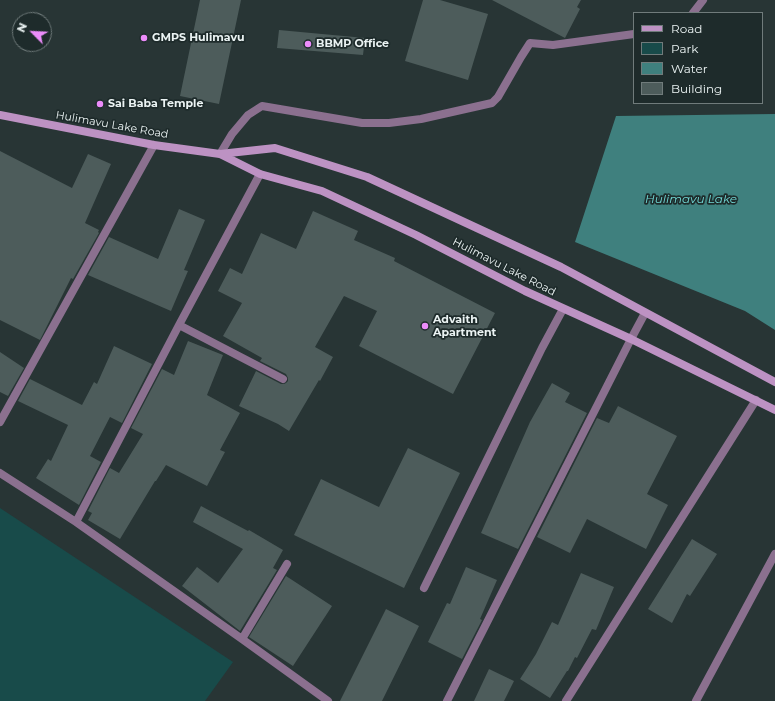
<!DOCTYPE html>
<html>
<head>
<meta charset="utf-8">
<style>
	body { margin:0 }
	#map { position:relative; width:775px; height:701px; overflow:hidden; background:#283535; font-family:Montserrat,sans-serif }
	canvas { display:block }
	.legend { position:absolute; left:633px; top:12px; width:130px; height:92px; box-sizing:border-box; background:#1e2b2b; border:1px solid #707b7b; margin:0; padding:5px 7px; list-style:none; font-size:12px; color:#ebf3f3 }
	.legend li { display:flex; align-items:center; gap:8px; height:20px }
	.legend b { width:20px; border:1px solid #707b7b }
	.north { position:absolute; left:12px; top:12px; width:40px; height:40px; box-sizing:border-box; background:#1e2b2b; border:1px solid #707b7b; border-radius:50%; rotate:294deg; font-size:11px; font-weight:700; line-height:16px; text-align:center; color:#ebf3f3 }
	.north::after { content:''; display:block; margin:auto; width:14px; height:18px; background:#ec8cfa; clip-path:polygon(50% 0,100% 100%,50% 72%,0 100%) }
</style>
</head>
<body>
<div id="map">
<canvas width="775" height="701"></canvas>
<ul class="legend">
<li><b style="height:5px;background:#bd92c3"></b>Road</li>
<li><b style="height:11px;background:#184b4a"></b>Park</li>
<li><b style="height:11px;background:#3f807e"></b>Water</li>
<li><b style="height:11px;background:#4d5c5b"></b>Building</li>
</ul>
<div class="north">N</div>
</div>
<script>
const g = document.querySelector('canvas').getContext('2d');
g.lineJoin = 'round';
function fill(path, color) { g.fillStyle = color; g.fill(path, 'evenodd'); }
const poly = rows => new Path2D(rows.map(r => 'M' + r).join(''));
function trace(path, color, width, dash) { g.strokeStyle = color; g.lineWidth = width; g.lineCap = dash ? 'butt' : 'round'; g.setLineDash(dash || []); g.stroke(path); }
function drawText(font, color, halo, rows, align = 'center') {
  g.font = font + ' Montserrat,sans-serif'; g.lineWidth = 3.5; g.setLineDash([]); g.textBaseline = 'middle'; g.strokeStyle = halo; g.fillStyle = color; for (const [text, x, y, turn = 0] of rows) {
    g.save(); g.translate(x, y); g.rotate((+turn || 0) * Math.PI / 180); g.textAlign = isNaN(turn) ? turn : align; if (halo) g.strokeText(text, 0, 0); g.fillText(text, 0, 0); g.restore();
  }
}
fill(poly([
	[0,508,233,662,205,701,0,701]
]), '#184b4a');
fill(poly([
	[775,114,775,330,745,311,575,242,616,116]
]), '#3f807e');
fill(poly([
	[200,0,241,0,219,104,180,96],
	[423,0,440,0,488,14,468,80,405,61],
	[492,0,581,0,577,7,580,9,565,38],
	[279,30,365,38,363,55,277,48],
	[0,151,72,188,88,154,111,164,85,223,99,230,98,232,99,233,73,279,71,278,40,340,0,320],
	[179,209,205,220,184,270,188,271,171,311,88,275,109,237,158,259],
	[313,211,358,231,354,240,395,258,394,261,495,313,453,394,359,346,377,311,344,296,315,347,333,357,320,381,319,380,289,431,278,424,239,406,256,371,281,384,284,384,286,383,288,381,288,378,286,374,260,361,262,358,223,336,242,303,218,291,230,268,242,274,261,233,296,249],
	[188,341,223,355,207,395,240,413,220,450,225,452,207,486,166,465,156,481,155,481,120,539,88,520,92,513,88,511,110,468,119,473,143,434,131,428,162,369,174,375],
	[114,346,152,364,122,423,110,417,90,456,101,462,79,505,36,478,48,459,51,461,68,425,18,401,30,379,82,405,94,382,97,384],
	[0,352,24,368,8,396,0,392],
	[552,383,570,393,565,402,587,413,518,549,481,533,530,422],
	[618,406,677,436,647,494,668,505,646,549,587,519,570,553,537,537,597,418,609,423],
	[408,448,460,473,404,588,294,535,321,479,379,507],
	[201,506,248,531,249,530,283,550,273,568,277,570,240,631,182,586,197,567,218,583,243,549,193,522],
	[692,539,717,554,690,596,687,594,672,623,648,609],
	[466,567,497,580,480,619,482,620,462,659,428,642,447,603,450,604],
	[581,573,614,587,596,630,592,629,577,658,575,657,568,671,567,671,550,698,520,679,536,654,552,622,558,625],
	[286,576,332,606,293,666,249,637],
	[386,609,419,626,382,701,340,701],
	[489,669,514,681,504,701,474,701]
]), '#4d5c5b');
trace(poly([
	[424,588,542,348,563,309]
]), '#8b708f', 8);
trace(poly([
	[693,13,703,0],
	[220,154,232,134,248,115,262,106,362,123,389,123,421,119,492,103,498,97,521,57,530,43,553,45,634,34],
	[179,325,283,379],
	[0,422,154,145],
	[0,473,76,522,242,639,328,701],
	[76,522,179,325,260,174],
	[242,639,287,564],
	[447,701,631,339,645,313],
	[566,701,756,400],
	[696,701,775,554]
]), '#8b708f', 8);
trace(poly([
	[0,115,154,145,220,154,275,148,367,177,561,267,775,382],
	[220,154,260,174,322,191,416,235,525,291,631,339,775,410]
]), '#bd92c3', 8);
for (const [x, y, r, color] of [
	[144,38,4,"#ec8cfa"],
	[308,44,4,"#ec8cfa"],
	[100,104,4,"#ec8cfa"],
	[425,326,4,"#ec8cfa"]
]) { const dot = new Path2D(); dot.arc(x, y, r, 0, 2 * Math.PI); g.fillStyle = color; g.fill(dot); trace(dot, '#1e2b2b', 1.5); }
drawText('bold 11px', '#ebf3f3', '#1e2b2b', [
	["GMPS Hulimavu",152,38],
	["BBMP Office",316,44],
	["Sai Baba Temple",108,104],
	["Advaith",433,320],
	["Apartment",433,333]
], 'left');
drawText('11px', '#ebf3f3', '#1e2b2b', [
	["Hulimavu Lake Road",112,125,10],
	["Hulimavu Lake Road",504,267,27]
]);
drawText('italic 12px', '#72d9d6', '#1e2b2b', [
	["Hulimavu Lake",691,199]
]);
</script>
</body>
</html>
